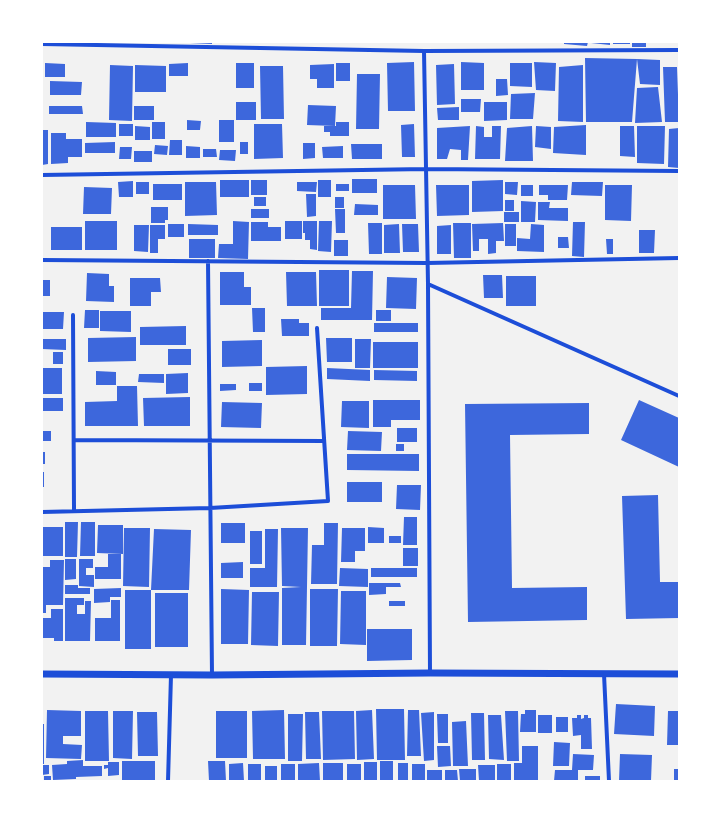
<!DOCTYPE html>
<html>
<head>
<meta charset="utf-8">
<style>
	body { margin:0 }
	#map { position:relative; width:721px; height:823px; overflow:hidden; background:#f2f2f2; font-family:"IBM Plex Sans",sans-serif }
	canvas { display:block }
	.frame { position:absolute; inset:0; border:43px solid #fff; pointer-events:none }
</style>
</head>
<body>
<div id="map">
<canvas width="721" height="823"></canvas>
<div class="frame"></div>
</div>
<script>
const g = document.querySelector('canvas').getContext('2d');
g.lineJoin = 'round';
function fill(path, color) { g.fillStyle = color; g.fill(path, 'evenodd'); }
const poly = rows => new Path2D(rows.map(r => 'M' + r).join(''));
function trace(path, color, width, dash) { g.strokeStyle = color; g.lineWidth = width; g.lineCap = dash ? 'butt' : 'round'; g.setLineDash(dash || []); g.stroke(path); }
fill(poly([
	[190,42,212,42,212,44,190,43],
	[564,42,588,42,587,46,564,44],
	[591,42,610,42,610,45,591,43],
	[613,42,630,42,630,44,613,44],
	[632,42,646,42,646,47,632,47],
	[585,58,637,59,632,122,586,122],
	[637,59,660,60,660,85,640,84],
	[414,62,415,111,388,111,387,63],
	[461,62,484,63,484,90,461,90],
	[534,62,556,63,555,91,536,90],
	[45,63,65,64,65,77,45,77],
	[188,63,188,76,169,76,169,64],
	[236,63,254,63,254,88,236,88],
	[336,63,350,63,350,81,336,81],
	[510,63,532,63,532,87,510,86],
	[334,64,334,88,317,88,317,79,310,79,310,65],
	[454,64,455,104,437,105,436,65],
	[110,65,133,66,132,121,109,120],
	[135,65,166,66,166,92,135,92],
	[583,65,583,122,558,121,559,67],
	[260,66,283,66,284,119,261,119],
	[663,67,677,67,679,122,665,122],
	[357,74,380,74,379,129,356,129],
	[496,79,507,79,508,95,496,96],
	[50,81,82,82,81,95,50,95],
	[658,87,662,122,635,123,637,88],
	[535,93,533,119,510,119,511,94],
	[461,99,481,99,480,112,461,112],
	[236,102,256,102,256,120,236,120],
	[484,102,507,102,507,120,484,121],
	[308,105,336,106,335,126,307,125],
	[49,106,82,106,83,114,49,114],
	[134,106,154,106,154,120,134,120],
	[459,107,459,120,438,120,437,108],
	[187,120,201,121,200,130,187,130],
	[219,120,234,120,234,142,219,142],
	[86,122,116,123,116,137,86,137],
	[152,122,165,122,165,139,152,139],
	[336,122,349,122,349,136,330,136,330,132,324,132,324,126,336,126],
	[119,124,133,124,133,136,119,136],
	[254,124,282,124,283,158,254,159],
	[414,124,415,157,402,157,401,125],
	[586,125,586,155,553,153,554,127],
	[135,126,150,127,150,140,135,140],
	[470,126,468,160,461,160,461,150,450,149,447,159,437,159,437,128],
	[476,126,484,127,484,137,492,137,492,126,501,126,500,159,475,159],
	[532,126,533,161,505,161,507,128],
	[536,126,551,127,551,149,535,147],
	[620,126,634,126,635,157,620,156],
	[637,126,665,126,664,164,637,163],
	[679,128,679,168,668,167,669,129],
	[42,130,48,130,48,164,42,165],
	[51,133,66,133,66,139,82,139,82,157,68,157,68,163,51,164],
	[170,140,182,140,182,155,169,155],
	[115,142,115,153,85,153,85,143],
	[240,142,248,142,248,154,240,154],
	[303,143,315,143,315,158,303,159],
	[351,144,382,144,382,159,352,159],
	[155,145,168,146,167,155,154,154],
	[186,146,200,147,200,158,186,158],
	[343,146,343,158,323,158,322,147],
	[120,147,132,147,131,159,119,159],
	[203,149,216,149,217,157,203,157],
	[220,150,236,150,235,161,219,160],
	[134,151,152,151,152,162,134,162],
	[352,179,377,179,377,193,352,193],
	[220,180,249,180,249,197,220,197],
	[251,180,267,180,267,195,251,195],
	[318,180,331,180,331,197,318,197],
	[503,180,503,211,472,212,472,181],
	[133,181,133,197,119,197,118,182],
	[136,182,149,182,149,194,136,194],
	[185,182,216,182,217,215,185,216],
	[297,182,317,182,316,192,297,191],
	[505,182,518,182,517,195,505,194],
	[572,182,603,182,602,196,571,195],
	[153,184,182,184,182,200,153,200],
	[336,184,349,184,349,191,336,191],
	[383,185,415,185,416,219,383,219],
	[436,185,469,185,469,215,437,216],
	[521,185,533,185,533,196,521,196],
	[539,185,568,185,567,200,548,200,548,195,539,195],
	[605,185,632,185,631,221,605,220],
	[84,187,112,188,111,214,83,214],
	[306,194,316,194,316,216,307,217],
	[254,197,266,197,266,206,254,206],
	[335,197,344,197,344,208,335,208],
	[505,200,514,200,514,211,505,211],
	[521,201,536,202,535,222,521,222],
	[538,202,550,202,549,208,568,208,568,221,538,220],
	[355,204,378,205,378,215,354,215],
	[151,207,168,207,168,220,165,220,165,223,151,223],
	[251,209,269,209,269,218,251,218],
	[335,209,345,209,345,233,336,233],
	[504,212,519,212,519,222,504,222],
	[85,221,117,221,117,250,85,250],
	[233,221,249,222,248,259,218,258,219,244,233,244],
	[285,221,302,221,302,239,285,239],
	[303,221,317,221,317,250,310,249,310,240,305,240,305,233,303,233],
	[319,221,332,221,331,252,318,251],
	[251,222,268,222,268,227,281,227,281,241,251,241],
	[573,222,585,222,584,257,572,256],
	[368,223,382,223,382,254,369,254],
	[453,223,471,223,471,258,454,258],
	[503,223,504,241,496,241,496,253,488,254,488,239,479,239,479,251,473,251,472,224],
	[168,224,184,224,184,237,168,237],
	[188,224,218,225,218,235,188,235],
	[399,224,400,253,384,253,384,225],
	[402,224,418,224,419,252,403,252],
	[505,224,516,224,516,246,505,246],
	[531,224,544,225,544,252,517,251,517,238,530,239],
	[134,225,149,225,148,252,134,251],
	[150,225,165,225,165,239,158,239,158,253,150,253],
	[451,225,451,254,437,254,437,226],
	[51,227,82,227,82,250,51,250],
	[639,230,655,230,654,253,639,253],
	[558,237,568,237,569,248,558,248],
	[189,239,215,239,215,258,189,258],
	[606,239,613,239,613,254,607,254],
	[334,240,348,240,348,256,334,256],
	[319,270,349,270,349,306,319,306],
	[352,271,373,271,372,320,321,320,321,308,351,308],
	[220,272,244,272,244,287,251,287,251,305,220,305],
	[286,272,316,272,317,306,287,306],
	[87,273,109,274,109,286,114,286,114,302,86,301],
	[483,275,502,275,503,298,484,298],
	[506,276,536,276,536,306,506,306],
	[387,277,417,278,416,309,386,308],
	[130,278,160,278,161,292,151,292,151,306,130,306],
	[42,280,50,280,50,296,42,296],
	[252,308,265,308,265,332,253,332],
	[85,310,99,310,99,328,84,328],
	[376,310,391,310,391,321,376,321],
	[100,311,131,311,131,332,100,331],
	[43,312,64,312,63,329,42,329],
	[281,319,299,319,299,323,309,323,309,336,282,336],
	[374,323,418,323,418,332,374,332],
	[186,326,186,345,140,345,140,327],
	[136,337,136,361,88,362,88,338],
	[326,338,352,338,352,362,327,362],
	[42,339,66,339,66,350,42,349],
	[355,339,371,339,370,368,355,368],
	[262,340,262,366,222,367,222,341],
	[373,342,418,342,418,368,373,368],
	[168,349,191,349,191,365,168,365],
	[53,352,63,352,63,364,53,364],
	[307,366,307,394,266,395,266,367],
	[42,368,62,368,62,394,42,394],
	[327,368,370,370,370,381,327,379],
	[374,370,417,371,417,381,374,380],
	[96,371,116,372,116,385,96,385],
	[188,373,188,393,166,394,166,374],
	[139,374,164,374,164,383,138,382],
	[249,383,262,383,262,391,249,391],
	[220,384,236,384,236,390,220,391],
	[117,386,137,386,138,426,85,426,85,402,117,401],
	[190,397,190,426,144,426,143,398],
	[42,398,63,398,63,411,42,411],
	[373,400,420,400,420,420,391,420,391,427,373,427],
	[639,400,679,418,679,467,621,440],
	[342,401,369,401,369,428,341,427],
	[222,402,262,403,261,428,221,427],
	[589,403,589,434,510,435,512,588,587,587,587,620,468,622,465,404],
	[397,428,417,428,417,442,397,442],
	[42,431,51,431,51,441,42,441],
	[348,431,382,432,381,451,347,450],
	[396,444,404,444,404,451,396,451],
	[42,452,45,452,45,464,42,464],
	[347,454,419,454,419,471,347,470],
	[42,472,44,472,44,487,42,487],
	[347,482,382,482,382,502,347,502],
	[397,485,421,485,420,510,396,509],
	[658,495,660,582,679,582,679,618,626,619,622,496],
	[404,517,417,517,417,545,403,545],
	[65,522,78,522,77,557,65,557],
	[81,522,95,522,95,556,80,556],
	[221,523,245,523,245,543,221,543],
	[324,523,338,523,337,584,311,584,312,545,324,545],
	[98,525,123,525,123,554,97,553],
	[42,527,63,527,63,556,42,556],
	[368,527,384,528,384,543,368,543],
	[124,528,150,528,149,587,123,586],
	[281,528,308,528,306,645,282,645,282,588,301,587,282,586],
	[342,528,365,528,365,551,355,551,355,562,341,562],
	[154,529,191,530,189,590,151,590],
	[265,529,278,529,277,587,250,587,250,568,265,568],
	[250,531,262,531,262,564,250,564],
	[389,536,401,536,401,543,389,543],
	[403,548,418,548,418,566,403,566],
	[108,554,121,554,121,579,95,579,95,567,108,567],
	[65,559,76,559,76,579,65,580],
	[79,559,93,559,93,568,86,568,86,575,94,575,94,587,79,586],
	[50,560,64,560,63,605,46,605,46,613,42,613,42,567,50,567],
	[243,562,243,578,221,578,221,563],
	[340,568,368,569,368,587,339,586],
	[371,568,417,568,417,577,371,577],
	[369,583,400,583,401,587,386,587,386,594,369,595],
	[65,585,78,585,78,588,90,588,90,594,65,594],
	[121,588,121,597,110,597,110,602,94,603,94,589],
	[221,589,249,590,248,644,221,644],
	[310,589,338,589,337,646,310,646],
	[125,590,151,590,151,649,125,649],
	[341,591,366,591,366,645,340,644],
	[252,592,279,592,278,646,251,645],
	[155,593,188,593,188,647,155,647],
	[65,598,84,598,84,605,77,605,77,614,85,614,85,601,91,601,90,641,65,641],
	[111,600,120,600,120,641,95,641,95,618,111,618],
	[389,601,405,601,405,606,389,606],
	[51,609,63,609,63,641,54,641,54,638,42,638,42,618,51,618],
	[367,629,412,629,412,660,367,661],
	[616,704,655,706,654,736,614,734],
	[376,709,404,709,405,760,377,760],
	[47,710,81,711,81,736,63,736,63,744,82,745,81,759,46,758],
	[284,710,285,759,253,759,252,711],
	[372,710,374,759,357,760,356,711],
	[408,710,419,710,421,756,407,756],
	[525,710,536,710,536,732,520,732,521,714,525,714],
	[85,711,108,711,109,761,85,761],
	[113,711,133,711,132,759,113,758],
	[216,711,247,711,247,758,216,758],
	[322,711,354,711,355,759,323,760],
	[505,711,518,711,519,761,507,761],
	[668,711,679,711,679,745,667,745],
	[137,712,157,712,158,756,138,756],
	[305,712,319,712,321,759,306,759],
	[434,712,434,760,424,761,421,713],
	[471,713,484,713,485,760,472,760],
	[288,714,303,714,302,761,288,761],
	[437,714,448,714,448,743,438,743],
	[488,715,501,715,504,760,489,759],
	[538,715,552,715,552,733,538,733],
	[577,715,581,715,581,719,584,718,584,715,588,715,588,718,591,718,592,749,581,749,581,735,573,736,572,718,577,718],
	[556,717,568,717,568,732,556,732],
	[466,721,468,766,453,766,452,722],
	[42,724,44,724,44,764,42,764],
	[554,742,570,743,569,766,553,766],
	[437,746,450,746,451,766,438,767],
	[522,746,538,746,538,781,514,781,514,763,522,763],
	[573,754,594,755,593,770,572,770],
	[620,754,652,755,651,781,619,781],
	[83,760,83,766,102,766,102,776,76,777,76,779,53,780,52,765,67,764,67,761],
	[122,761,155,761,155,781,122,781],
	[208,761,225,761,226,781,209,781],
	[380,761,393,761,393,781,380,781],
	[108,762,119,762,119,775,108,776,108,768,104,769,104,765,108,765],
	[364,762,377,762,377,781,364,781],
	[243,763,244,781,229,781,229,764],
	[319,763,320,781,298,781,298,764],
	[323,763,343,763,343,781,323,781],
	[398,763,408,763,408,781,398,781],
	[248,764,261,764,261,781,248,781],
	[281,764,295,764,295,781,281,781],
	[347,764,361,764,361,781,347,781],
	[412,764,425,764,425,781,412,781],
	[497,764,511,764,511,781,497,781],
	[42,765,49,765,49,774,42,775],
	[478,765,495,765,495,781,479,781],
	[265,766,277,766,277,781,265,781],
	[459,769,476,769,476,781,460,781],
	[674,769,679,769,679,781,674,781],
	[427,770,442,770,442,781,427,781],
	[445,770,457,770,458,781,445,781],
	[555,770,578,770,578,781,554,781],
	[44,776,51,776,51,781,44,781],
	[585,776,600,776,600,781,585,781]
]), '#3d67dc');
trace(poly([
	[42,44,424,51,679,50],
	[424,51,428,284,430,673],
	[42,175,426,169,679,171],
	[42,260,427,263,679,258],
	[208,261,212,675],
	[428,284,679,396],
	[73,315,74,510],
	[74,440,324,441],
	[42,512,210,508,328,501,317,328],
	[604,674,609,781],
	[168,781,171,675]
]), '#1d4ed8', 4);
trace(poly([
	[42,674,212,675,430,673,679,674]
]), '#1d4ed8', 7);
</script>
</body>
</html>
